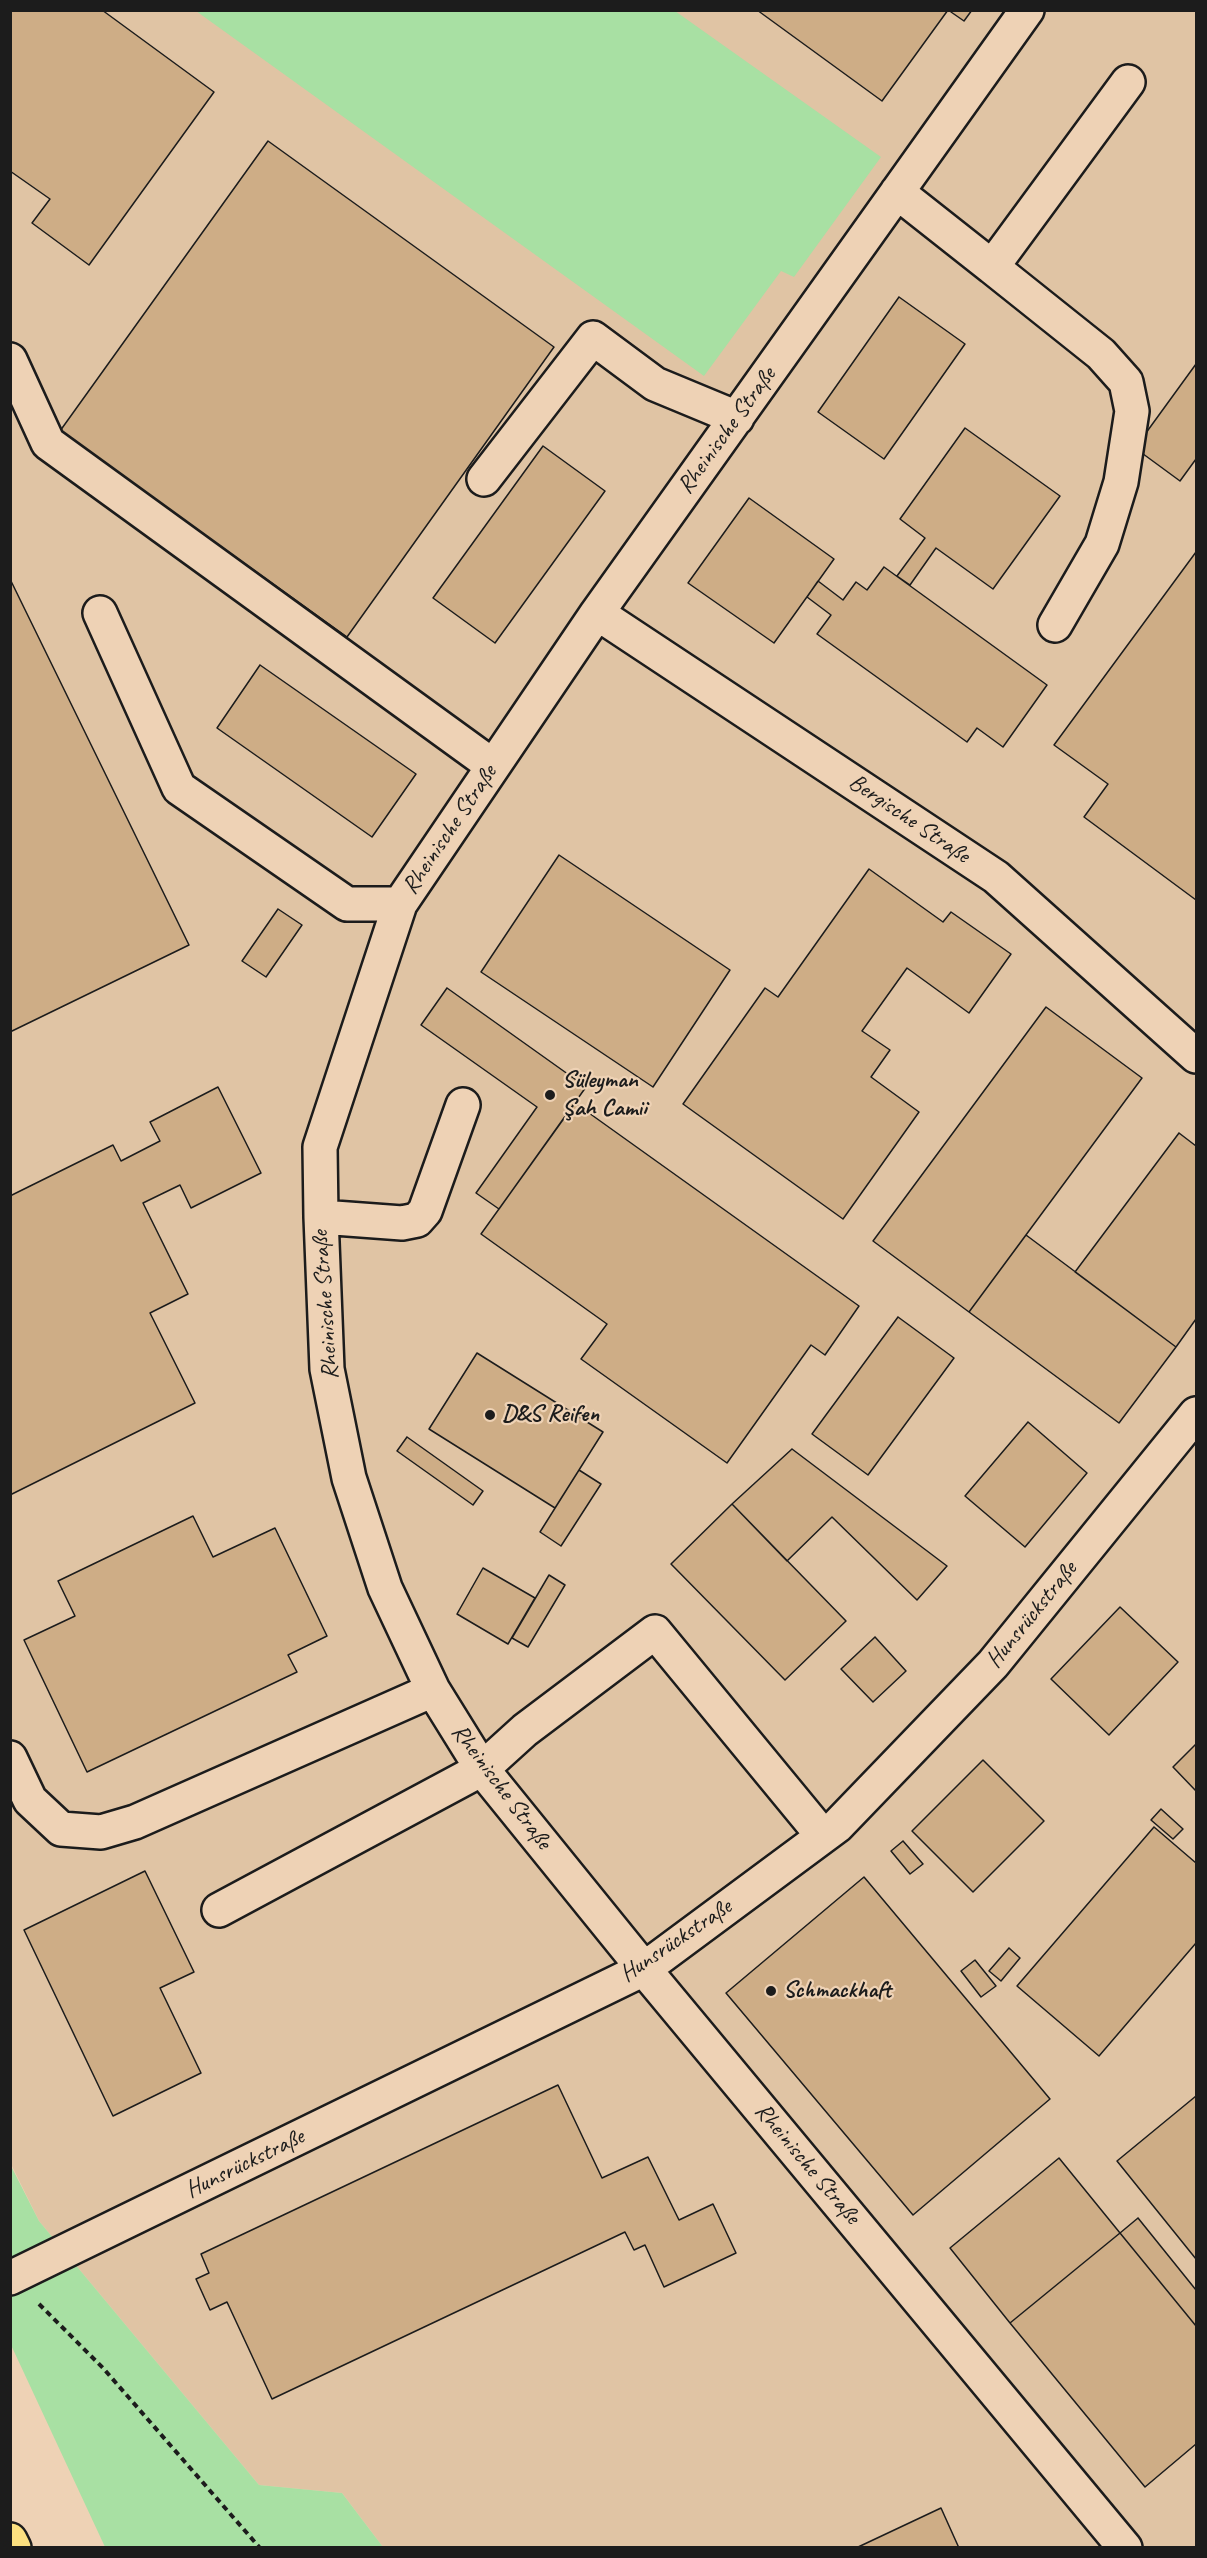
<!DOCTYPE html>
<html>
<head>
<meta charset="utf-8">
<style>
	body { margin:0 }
	#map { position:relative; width:1207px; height:2558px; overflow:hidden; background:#eed2b5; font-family:Caveat,sans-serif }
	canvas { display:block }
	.frame { position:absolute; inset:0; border:12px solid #1c1c1c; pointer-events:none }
</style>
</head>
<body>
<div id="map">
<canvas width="1207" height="2558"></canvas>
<div class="frame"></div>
</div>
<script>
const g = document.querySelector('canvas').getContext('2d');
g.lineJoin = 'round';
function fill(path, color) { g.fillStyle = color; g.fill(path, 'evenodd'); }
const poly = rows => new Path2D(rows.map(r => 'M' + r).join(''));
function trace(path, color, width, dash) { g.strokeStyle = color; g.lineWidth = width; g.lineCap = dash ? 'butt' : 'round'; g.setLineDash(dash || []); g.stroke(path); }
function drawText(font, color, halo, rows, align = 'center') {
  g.font = font + ' Caveat,sans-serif'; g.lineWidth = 4.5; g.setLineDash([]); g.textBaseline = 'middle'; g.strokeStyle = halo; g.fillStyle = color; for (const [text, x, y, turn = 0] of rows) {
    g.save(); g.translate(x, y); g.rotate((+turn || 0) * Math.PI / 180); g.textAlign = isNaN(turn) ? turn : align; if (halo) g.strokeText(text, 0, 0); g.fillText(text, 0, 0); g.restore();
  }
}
fill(poly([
	[11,11,1196,11,1196,2547,383,2547,342,2493,259,2485,39,2221,11,2164]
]), '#e0c4a4');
fill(poly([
	[196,11,675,11,881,157,794,277,781,271,704,376],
	[10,2164,39,2221,259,2485,342,2493,383,2547,105,2547,11,2345]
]), '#a8e0a3');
const building = poly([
	[10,10,102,10,214,92,89,265,32,223,50,199,10,171,10,10],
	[757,10,948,10,882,101,757,10],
	[952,10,972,10,964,21,951,12,952,10],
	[268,141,554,347,347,637,60,431,268,141],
	[899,297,965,344,884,459,818,412,899,297],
	[1196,364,1196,459,1180,481,1135,448,1196,364],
	[965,428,1060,496,993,589,936,548,910,585,897,576,925,538,900,519,965,428],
	[543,446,605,491,495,643,433,598,543,446],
	[749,498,834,559,774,643,688,583,749,498],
	[1196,552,1196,900,1084,817,1108,784,1054,745,1196,552],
	[884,567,1047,685,1003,747,977,728,967,742,817,634,831,615,807,597,818,581,843,600,856,582,867,590,884,567],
	[10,579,189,945,10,1032,10,579],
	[260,665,416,774,372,837,217,728,260,665],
	[559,855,730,970,653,1087,481,972,559,855],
	[869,869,943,922,951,912,1011,954,969,1013,907,968,862,1031,890,1050,871,1077,919,1112,843,1219,683,1104,765,988,778,997,869,869],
	[278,909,302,925,266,977,242,961,278,909],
	[447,988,586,1087,499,1209,476,1193,537,1107,421,1025,447,988],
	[1046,1007,1142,1078,969,1312,873,1241,1046,1007],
	[218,1087,261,1173,191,1208,180,1185,143,1203,188,1294,150,1313,195,1403,10,1495,10,1196,113,1145,121,1161,160,1141,150,1122,218,1087],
	[575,1103,859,1306,825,1355,811,1345,727,1463,581,1359,607,1324,481,1234,575,1103],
	[1179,1133,1196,1146,1196,1319,1176,1347,1075,1272,1179,1133],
	[1026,1235,1176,1347,1119,1423,969,1312,1026,1235],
	[898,1317,954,1358,868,1475,812,1434,898,1317],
	[477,1353,603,1432,555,1508,429,1429,477,1353],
	[1028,1422,1087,1473,1025,1547,965,1496,1028,1422],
	[407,1437,483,1491,473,1505,397,1451,407,1437],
	[792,1449,947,1566,917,1600,832,1517,787,1561,732,1504,792,1449],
	[579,1470,601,1484,561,1546,540,1532,579,1470],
	[732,1504,846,1621,785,1680,671,1564,732,1504],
	[193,1516,213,1557,275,1528,327,1636,288,1655,297,1672,87,1772,24,1640,75,1616,58,1581,193,1516],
	[483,1568,535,1598,508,1644,457,1614,483,1568],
	[549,1575,565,1585,528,1647,512,1638,549,1575],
	[1120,1607,1178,1662,1109,1735,1051,1679,1120,1607],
	[875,1637,906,1671,873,1702,841,1669,875,1637],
	[1196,1744,1196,1791,1173,1767,1196,1744],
	[983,1760,1044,1821,973,1892,912,1831,983,1760],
	[1161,1809,1183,1829,1173,1839,1151,1820,1161,1809],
	[1154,1827,1196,1863,1196,1943,1099,2056,1017,1986,1154,1827],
	[903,1841,923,1864,910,1874,891,1851,903,1841],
	[145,1871,194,1972,160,1988,201,2073,113,2116,24,1930,145,1871],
	[864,1877,1050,2099,913,2215,726,1993,864,1877],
	[1009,1948,1020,1958,1001,1981,989,1971,1009,1948],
	[975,1960,996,1986,981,1997,961,1971,975,1960],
	[558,2085,602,2178,648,2157,679,2220,713,2204,736,2253,664,2287,645,2245,634,2250,625,2232,272,2399,227,2302,210,2310,196,2279,209,2273,201,2254,558,2085],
	[1196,2096,1196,2259,1117,2161,1196,2096],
	[1059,2158,1120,2233,1010,2323,950,2248,1059,2158],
	[1138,2218,1196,2290,1196,2326,1120,2233,1138,2218],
	[1120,2233,1196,2326,1196,2444,1145,2487,1010,2323,1120,2233],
	[941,2508,959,2548,856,2548,941,2508]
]);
fill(building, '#cead86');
trace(building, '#1c1c1c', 1.5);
const minor = poly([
	[1027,10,597,613,400,904,320,1147,321,1217,327,1369,349,1478,385,1588,433,1690,482,1769,644,1969,1125,2548],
	[897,192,992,267,1128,82],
	[992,267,1101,354,1126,382,1132,411,1121,482,1102,544,1055,625],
	[10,360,48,443,493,766],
	[484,479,593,338,655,384,737,418],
	[100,613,179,788,347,904,400,904],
	[597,613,996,877,1196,1056],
	[321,1217,402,1223,417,1220,425,1211,463,1105],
	[10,1758,30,1800,61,1829,101,1832,135,1822,433,1690],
	[219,1910,482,1769,525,1730,655,1632,823,1836],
	[10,2278,644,1969,837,1826,993,1664,1196,1414]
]);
const highway = poly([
	[10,2540,14,2548]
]);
trace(minor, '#1c1c1c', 38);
trace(highway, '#1c1c1c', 38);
trace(poly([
	[39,2304,103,2368,260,2548]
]), '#1c1c1c', 4, [6, 4.5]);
trace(minor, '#eed2b5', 33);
trace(highway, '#fce080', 33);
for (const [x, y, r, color] of [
	[550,1095,6,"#1c1c1c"],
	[490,1415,6,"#1c1c1c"],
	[771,1991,6,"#1c1c1c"]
]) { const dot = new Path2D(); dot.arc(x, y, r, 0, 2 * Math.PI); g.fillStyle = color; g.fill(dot); trace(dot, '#eed2b5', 2); }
drawText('24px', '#1c1c1c', '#eed2b5', [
	["Rheinische Straße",727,431,-54],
	["Bergische Straße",909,819,34],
	["Rheinische Straße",450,830,-56],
	["Rheinische Straße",326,1305,-94],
	["Hunsrückstraße",1032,1615,-51],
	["Rheinische Straße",501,1787,53],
	["Hunsrückstraße",676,1941,-34],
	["Hunsrückstraße",245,2164,-26],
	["Rheinische Straße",807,2164,50]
]);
drawText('bold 24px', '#1c1c1c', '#eed2b5', [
	["Süleyman",562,1081],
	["Şah Camii",562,1109],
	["D&S Reifen",502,1415],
	["Schmackhaft",783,1991]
], 'left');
</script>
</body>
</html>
